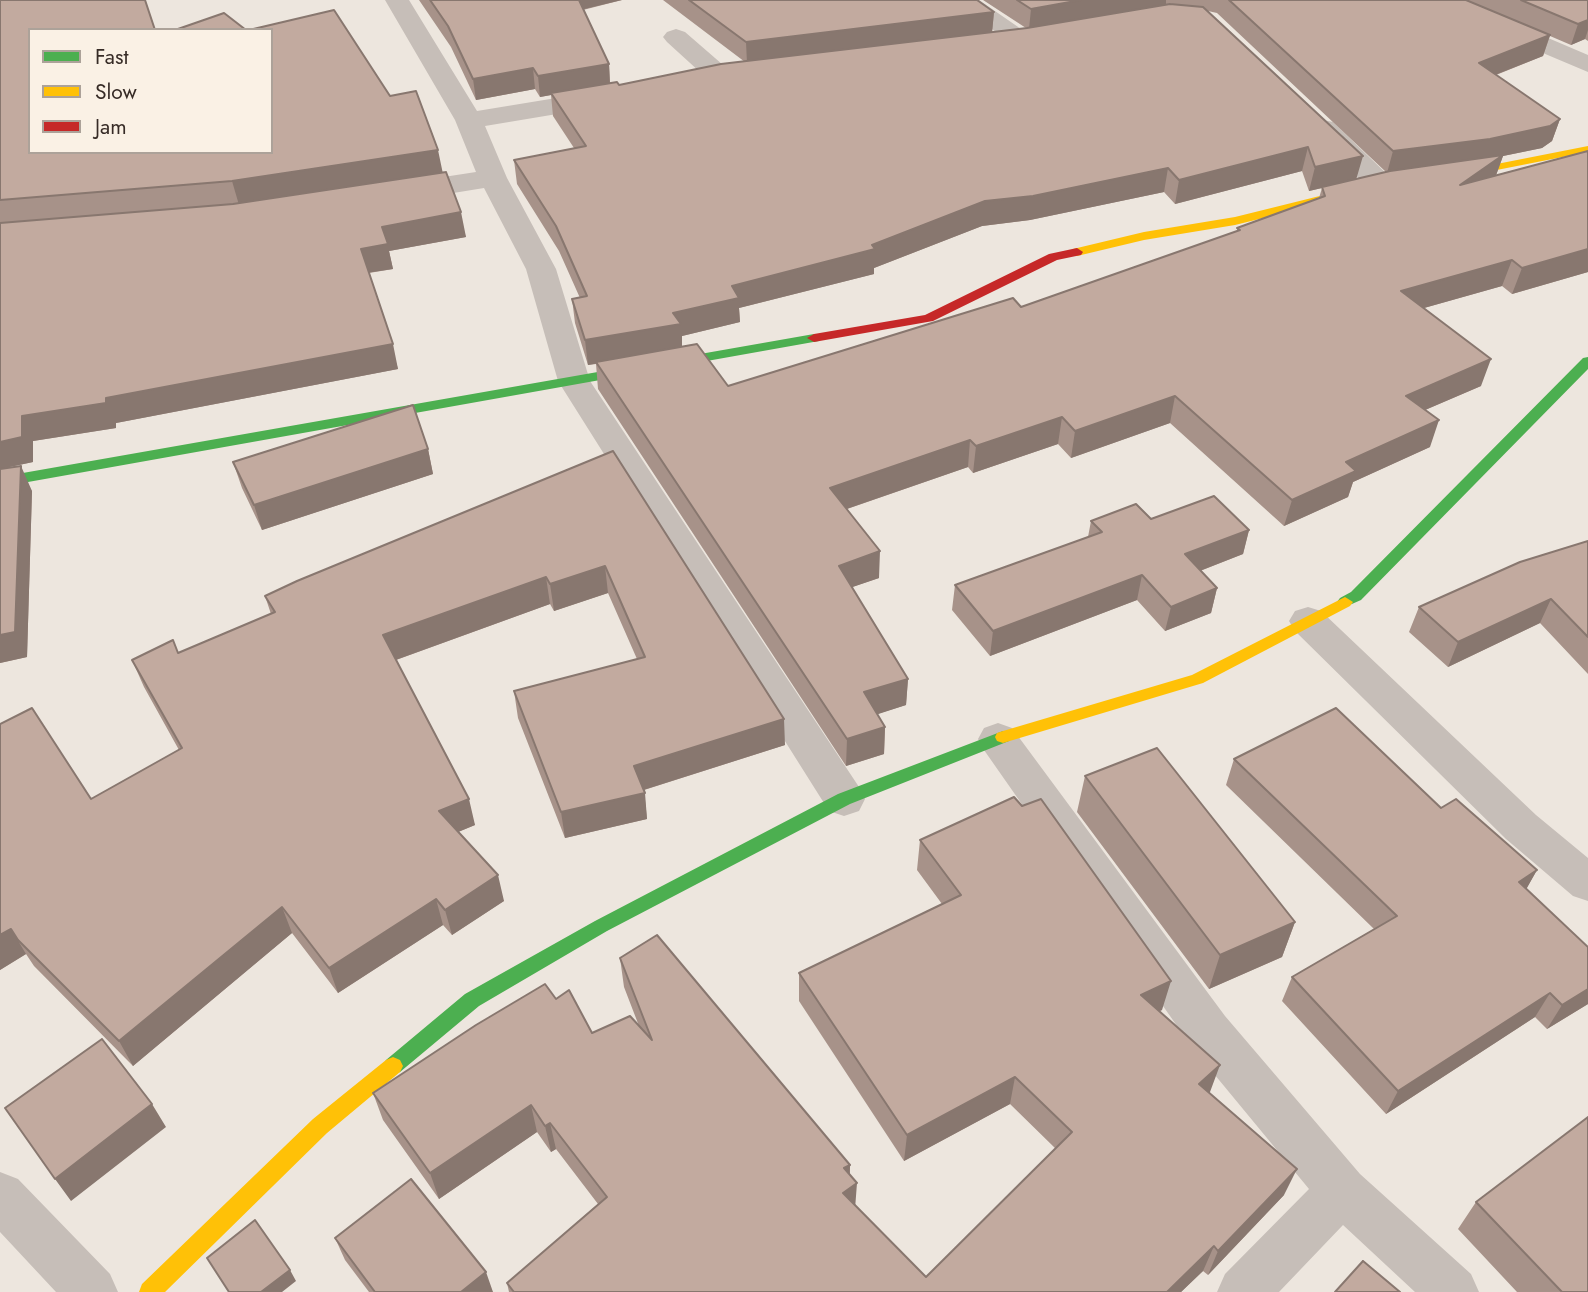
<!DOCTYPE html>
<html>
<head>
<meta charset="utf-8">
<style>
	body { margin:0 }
	#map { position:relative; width:1588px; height:1292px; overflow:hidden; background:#ede6de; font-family:Jost,sans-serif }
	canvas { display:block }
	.legend { position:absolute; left:28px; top:28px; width:245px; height:126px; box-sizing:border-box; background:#faf1e5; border:2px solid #aca299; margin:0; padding:9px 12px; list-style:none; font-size:21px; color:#362b26 }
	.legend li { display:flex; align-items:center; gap:14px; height:35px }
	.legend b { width:35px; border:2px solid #aca299 }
</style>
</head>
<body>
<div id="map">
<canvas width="1588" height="1292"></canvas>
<ul class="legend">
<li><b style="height:9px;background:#4caf50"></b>Fast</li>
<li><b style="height:9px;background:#ffc107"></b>Slow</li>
<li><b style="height:9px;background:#c62828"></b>Jam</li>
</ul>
</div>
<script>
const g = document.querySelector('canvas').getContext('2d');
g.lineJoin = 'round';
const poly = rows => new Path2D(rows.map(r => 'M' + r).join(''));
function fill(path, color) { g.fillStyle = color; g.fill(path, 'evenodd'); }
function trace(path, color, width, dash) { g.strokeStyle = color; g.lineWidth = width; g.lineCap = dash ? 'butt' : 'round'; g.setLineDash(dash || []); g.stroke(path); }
fill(poly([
	[385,0,409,0,477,111,605,90,614,92,618,98,614,104,605,106,485,126,507,178,556,269,590,381,859,787,865,799,859,811,844,816,829,811,558,381,526,269,484,188,398,202,388,199,384,193,388,187,398,184,476,172,455,120,385,0],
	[950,0,979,0,1037,40,1033,45,1015,45,950,0],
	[1426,0,1459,0,1588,55,1588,72,1429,5,1426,0],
	[676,29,685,32,730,71,734,77,730,83,712,83,667,42,663,37,667,32,676,29],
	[1323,120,1333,122,1392,179,1396,185,1392,191,1382,194,1372,191,1313,134,1309,128,1313,122,1323,120],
	[1308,607,1321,611,1536,815,1588,858,1588,901,1573,896,1506,839,1295,631,1289,621,1295,611,1308,607],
	[998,723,1012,728,1225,1016,1360,1174,1471,1274,1479,1292,1415,1292,1343,1225,1279,1292,1217,1292,1225,1274,1309,1189,1191,1046,984,750,978,739,984,728,998,723],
	[0,1172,18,1179,110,1274,118,1292,56,1292,0,1232,0,1172]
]), '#c6beb8');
fill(poly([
	[814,334,821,338,819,341,0,487,0,477,814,334],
	[1588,357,1588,369,1361,600,1345,607,1340,606,1337,602,1340,598,1351,592,1583,358,1588,357],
	[1003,731,1009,733,1011,737,1009,741,850,804,607,931,479,1006,400,1072,393,1075,386,1072,383,1066,386,1060,465,994,595,921,838,794,1003,731]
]), '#4caf50');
fill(poly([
	[1588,146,1588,152,1446,180,1440,177,1446,174,1588,146],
	[1348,189,1354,193,1352,196,1235,225,1144,240,1077,256,1071,252,1073,249,1144,232,1235,217,1348,189],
	[1345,597,1353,602,1350,606,1203,683,1003,743,997,741,995,737,997,733,1003,731,1192,675,1345,597],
	[393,1057,400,1060,403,1066,400,1072,327,1133,165,1292,139,1292,142,1284,313,1119,386,1060,393,1057]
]), '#ffc107');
fill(poly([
	[1077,248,1083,252,1081,255,1057,260,933,321,814,342,807,338,814,334,925,315,1049,254,1077,248]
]), '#c62828');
fill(poly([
	[0,0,30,30,390,96,442,172,466,237,389,251,393,269,369,273,398,369,116,423,116,428,33,441,33,462,5,468,32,491,27,657,0,663],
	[419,0,622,0,583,10,609,64,610,83,619,85,745,62,663,0,977,0,994,12,992,32,1026,28,983,0,1588,0,1588,41,1585,39,1571,45,1550,36,1543,56,1496,75,1560,119,1552,141,1542,148,1503,156,1496,175,1588,151,1588,272,1512,294,1502,286,1424,308,1481,386,1425,410,1430,447,1353,482,1348,497,1284,526,1170,423,1071,458,1058,444,973,473,968,467,847,509,879,578,852,587,908,679,906,705,877,714,885,727,884,754,846,766,598,389,596,364,588,365,575,323,572,299,580,298,559,251,517,184,514,160,574,148,553,116,551,95,540,97,535,89,476,100,451,47],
	[1208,11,1217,13,1386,172,1356,179],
	[1302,171,1309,191,1322,188,1319,198,1237,228,1237,231,1021,307,728,386,682,347,682,336,740,322,739,308,874,274,874,268,982,226,1030,220,1164,192,1175,204],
	[428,449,433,474,262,530,242,488,233,462],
	[613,451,785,745,644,790,647,819,565,838,518,718,514,691,637,659,608,593,554,611,550,604,396,660,475,825,458,832,504,901,452,935,443,925,338,993,292,933,133,1066,34,966,26,954,0,970,0,724,91,799,179,750,144,687,132,660,178,653,271,614,265,596],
	[1151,519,1249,530,1243,554,1200,571,1217,588,1211,613,1165,631,1137,600,990,656,952,610,955,585,1088,537,1091,521],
	[1588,541,1588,674,1540,623,1448,667,1409,632,1419,607],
	[1234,759,1441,808,1537,870,1526,889,1588,947,1588,1004,1547,1029,1535,1017,1386,1114,1282,1001,1292,977,1374,929,1226,785],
	[1085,776,1295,922,1282,957,1209,989,1077,812],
	[920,840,1162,1010,1159,1011,1210,1092,1209,1093,1284,1195,1208,1275,1203,1271,1181,1292,509,1292,507,1283,598,1204,556,1149,551,1152,537,1132,439,1199,383,1120,373,1093,556,999,592,1033,639,1026,624,987,620,958,850,1165,850,1175,855,1206,926,1277,1056,1149,1010,1104,904,1161,799,1001,799,973,942,904,917,870],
	[1476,1202,1588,1292,1517,1292,1458,1229],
	[335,1238,493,1292,369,1292,345,1260]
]), '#a79289');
fill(poly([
	[575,0,622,0,576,11],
	[1081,0,1166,0,1166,5,1029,29,1031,9],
	[994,12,992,33,747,63,746,42],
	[1588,20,1588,30,1585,39,1571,45,1578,24],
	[1550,35,1543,56,1472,84,1479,63],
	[609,64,610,85,551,93,551,95,540,97,538,76],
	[533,68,535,89,476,100,473,79],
	[1560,119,1552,141,1542,148,1503,156,1494,181,1460,185,1387,173,1393,151],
	[1308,147,1302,171,1175,204,1179,180],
	[438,150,443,174,239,205,232,181],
	[1363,156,1356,180,1309,191,1315,167],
	[1168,168,1164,192,1030,220,982,226,874,268,874,274,739,308,740,322,682,336,682,349,588,365,585,340,732,286,872,245,985,201],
	[461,212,466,237,389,251,393,269,366,273,361,249,382,227],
	[1588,249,1588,272,1512,294,1522,268],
	[1512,260,1502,286,1392,317,1401,291],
	[393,344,398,369,116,423,116,428,33,441,33,462,0,469,0,442,22,416,106,398],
	[1491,359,1481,386,1397,422,1406,396],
	[1175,396,1170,423,1071,458,1075,431],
	[1062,417,1058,444,973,473,976,446],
	[1439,420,1430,447,1353,482,1348,497,1284,526,1292,500,1346,462],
	[970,440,968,467,829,515,830,488],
	[428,449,433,474,262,530,254,505],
	[21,466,32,491,27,657,0,663,0,635],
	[1249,530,1243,554,1179,579,1185,554],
	[880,551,879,578,838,592,839,566],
	[605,566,608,593,554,611,550,584],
	[1142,575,1137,600,990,656,993,631],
	[546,577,550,604,390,662,383,635],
	[1217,588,1211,613,1165,631,1171,607],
	[1551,599,1540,623,1448,667,1458,642],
	[908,679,906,705,863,719,864,692],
	[784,719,785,745,637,792,634,766],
	[885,727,884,754,846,766,847,739],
	[645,793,647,819,565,838,561,812],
	[469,799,475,825,446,837,439,811],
	[1537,870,1523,895,1519,882],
	[498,875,504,901,452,935,445,910],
	[436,899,443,925,338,993,329,968],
	[282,907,292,933,133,1066,119,1041],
	[1295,922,1282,957,1209,989,1220,955],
	[11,929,26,954,0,970,0,935],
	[1171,981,1162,1010,1133,1023,1141,995],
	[1588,989,1588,1004,1547,1029,1562,1005],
	[1550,993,1535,1017,1386,1114,1398,1091],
	[1220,1065,1210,1092,1189,1111,1199,1084],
	[1015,1077,1010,1104,904,1161,907,1135],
	[152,1104,166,1127,71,1201,55,1179],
	[531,1105,537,1132,439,1199,430,1173],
	[550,1123,556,1149,551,1152,545,1126],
	[850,1165,849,1189,857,1183,855,1209,842,1219,844,1168],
	[1297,1169,1284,1195,1208,1275,1218,1251],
	[1214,1246,1203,1271,1181,1292,1167,1292],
	[290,1270,296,1281,282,1292,261,1292],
	[486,1272,493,1292,461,1292]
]), '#88776f');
const building = poly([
	[0,0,145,0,155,30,30,30,30,152,271,152,271,30,249,30,334,10,390,96,416,91,438,150,232,181,0,200,0,0],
	[430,0,579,0,609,64,538,76,533,68,473,79,448,26,430,0],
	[689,0,977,0,994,12,746,42,689,0],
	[1017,0,1081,0,1031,9,1017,0],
	[1229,0,1466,0,1550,35,1479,63,1560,119,1550,126,1490,139,1393,151,1229,0],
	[1521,0,1588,0,1588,20,1578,24,1521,0],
	[1170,4,1203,7,1363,156,1315,167,1308,147,1179,180,1168,168,1033,196,985,201,872,245,875,249,732,286,739,298,673,313,681,324,585,340,572,299,587,296,556,226,514,160,586,146,551,93,617,82,619,85,721,64,1027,28,1170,4],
	[224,13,246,30,175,30,224,13],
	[1588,151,1588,249,1522,268,1512,260,1401,291,1491,359,1406,396,1439,420,1346,462,1356,471,1292,500,1175,396,1075,431,1062,417,976,446,970,440,830,488,880,551,839,566,908,679,864,692,885,727,847,739,596,362,697,344,728,386,1013,298,1021,307,1240,230,1237,228,1325,196,1322,187,1390,171,1503,155,1460,185,1588,151],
	[446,172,461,212,382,227,388,244,361,249,393,344,106,398,106,403,22,416,22,437,0,442,0,223,233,204,446,172],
	[413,405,428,449,254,505,233,462,413,405],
	[613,451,784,719,634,766,645,793,561,812,514,691,645,657,605,566,550,584,546,577,383,635,469,799,439,811,498,875,445,910,436,899,329,968,282,907,119,1041,18,940,11,929,0,935,0,724,32,708,91,799,182,748,132,660,173,640,178,653,275,612,265,596,297,581,613,451],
	[21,466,15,632,0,635,0,469,21,466],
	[1214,496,1249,530,1185,554,1217,588,1171,607,1142,575,993,631,955,585,1102,532,1091,521,1136,504,1151,519,1214,496],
	[1588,541,1588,637,1551,599,1458,642,1419,607,1520,562,1588,541],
	[1336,708,1441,808,1456,799,1537,870,1519,882,1588,947,1588,989,1562,1005,1550,993,1398,1091,1292,977,1397,916,1234,759,1336,708],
	[1157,748,1295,922,1220,955,1085,776,1157,748],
	[1014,797,1022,806,1041,799,1171,981,1141,995,1220,1065,1199,1084,1297,1169,1218,1251,1214,1246,1167,1292,514,1292,507,1283,607,1197,550,1123,545,1126,531,1105,430,1173,373,1093,476,1025,545,984,556,999,569,990,592,1033,630,1016,652,1040,620,958,657,935,850,1165,844,1168,857,1183,843,1193,926,1277,1072,1132,1015,1077,907,1135,799,973,961,895,920,840,1014,797],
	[102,1039,152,1104,55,1179,5,1108,102,1039],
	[1588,1117,1588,1292,1562,1292,1476,1202,1588,1117],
	[411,1179,486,1272,461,1292,375,1292,335,1238,411,1179],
	[255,1220,290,1270,261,1292,229,1292,207,1258,255,1220],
	[1363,1261,1400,1292,1335,1292,1363,1261]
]);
fill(building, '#c2aa9f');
trace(building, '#88776f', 2);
</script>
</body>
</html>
